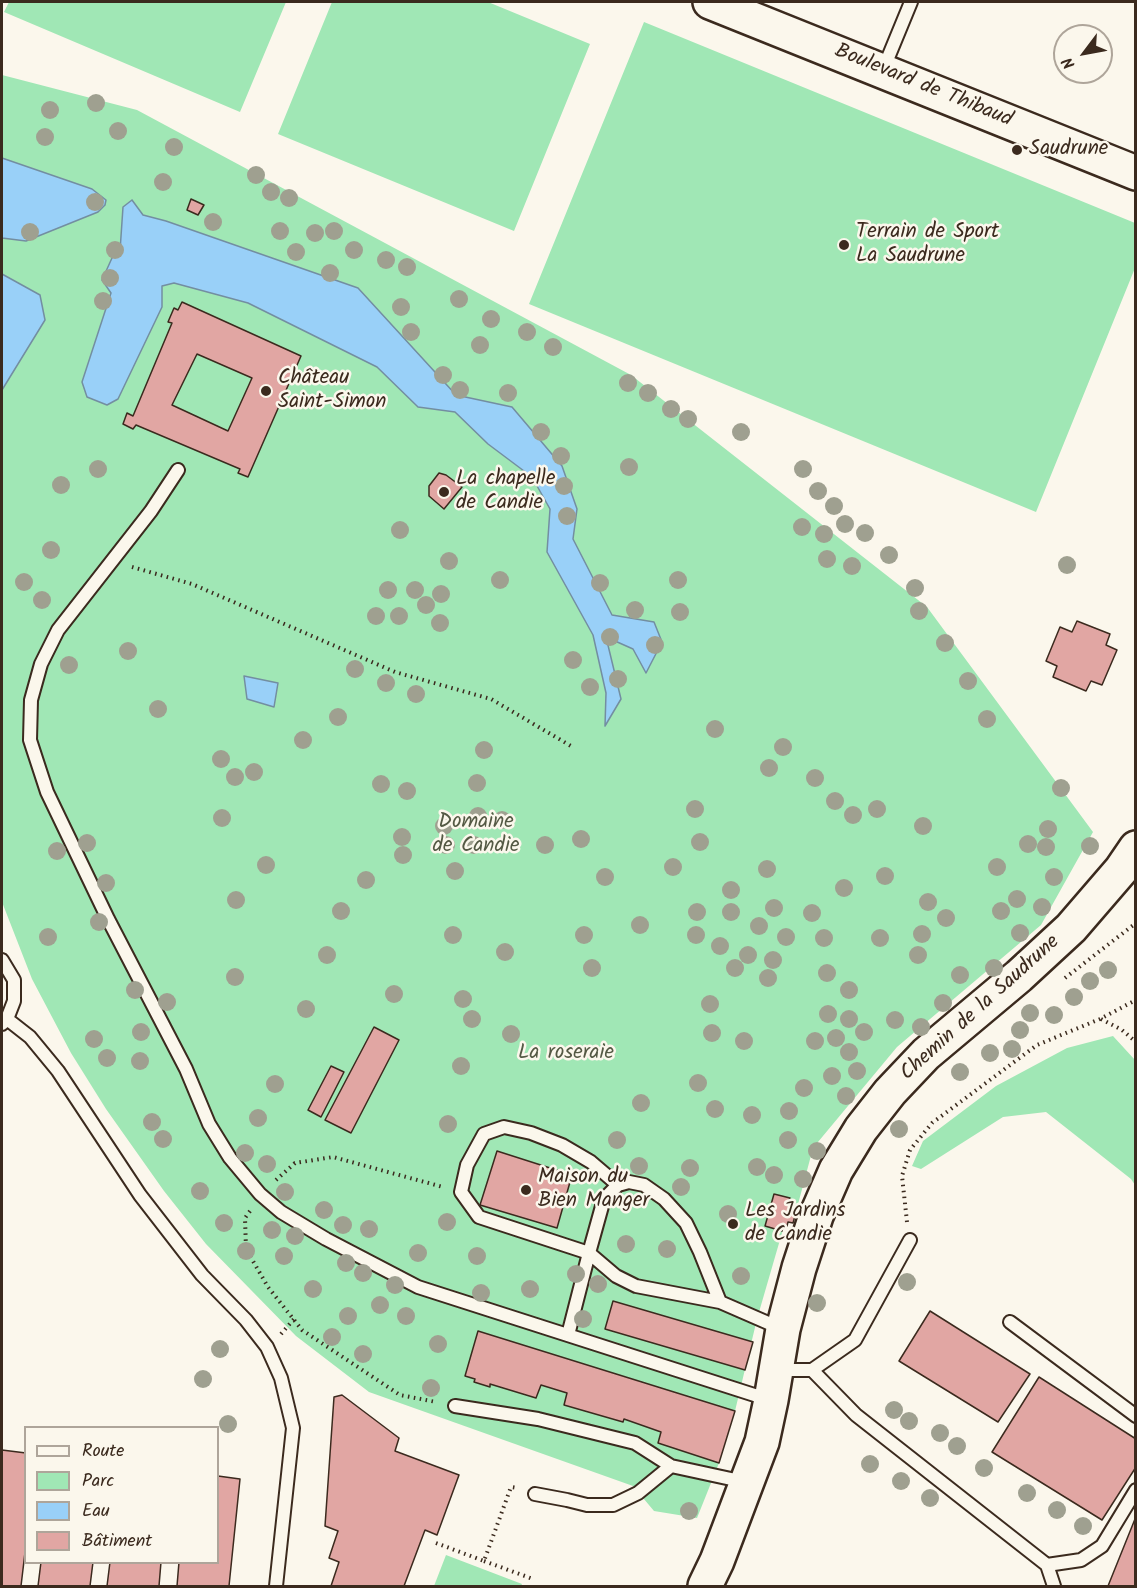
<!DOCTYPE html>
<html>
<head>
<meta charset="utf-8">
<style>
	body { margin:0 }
	#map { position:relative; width:1137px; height:1588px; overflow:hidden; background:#fbf7ec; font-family:Kalam,sans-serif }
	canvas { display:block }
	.frame { position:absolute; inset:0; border:3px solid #3b2a1e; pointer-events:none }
	.legend { position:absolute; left:24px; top:1426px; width:195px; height:138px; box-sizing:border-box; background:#fbf7ec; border:2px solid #aea59a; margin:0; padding:8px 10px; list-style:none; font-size:18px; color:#3b2a1e }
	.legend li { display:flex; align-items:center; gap:12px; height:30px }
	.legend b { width:30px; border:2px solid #aea59a }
	.north { position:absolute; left:1053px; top:24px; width:60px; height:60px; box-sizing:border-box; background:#fbf7ec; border:2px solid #aea59a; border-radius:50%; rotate:238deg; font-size:16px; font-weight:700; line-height:24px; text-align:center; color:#3b2a1e }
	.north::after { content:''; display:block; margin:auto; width:21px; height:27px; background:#3b2a1e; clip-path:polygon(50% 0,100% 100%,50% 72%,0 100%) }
</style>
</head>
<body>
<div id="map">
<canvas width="1137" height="1588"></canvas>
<div class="frame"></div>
<ul class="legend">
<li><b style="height:8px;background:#fbf7ec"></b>Route</li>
<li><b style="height:16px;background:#a0e7b5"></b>Parc</li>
<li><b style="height:16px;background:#99d0f8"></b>Eau</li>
<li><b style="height:16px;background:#e1a6a3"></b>Bâtiment</li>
</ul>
<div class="north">N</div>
</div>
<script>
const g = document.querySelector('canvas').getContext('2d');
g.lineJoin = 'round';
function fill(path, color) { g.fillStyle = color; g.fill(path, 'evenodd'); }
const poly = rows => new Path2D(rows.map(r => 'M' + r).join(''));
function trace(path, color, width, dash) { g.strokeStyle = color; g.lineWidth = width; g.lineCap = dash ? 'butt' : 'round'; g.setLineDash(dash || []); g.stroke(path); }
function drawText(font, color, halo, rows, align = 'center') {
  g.font = font + ' Kalam,sans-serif'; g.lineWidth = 5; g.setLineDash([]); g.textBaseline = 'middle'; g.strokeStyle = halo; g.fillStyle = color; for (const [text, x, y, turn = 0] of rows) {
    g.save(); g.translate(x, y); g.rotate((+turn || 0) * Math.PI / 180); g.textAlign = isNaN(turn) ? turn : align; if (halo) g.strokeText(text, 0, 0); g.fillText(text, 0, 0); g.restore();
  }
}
fill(poly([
	[9,2,286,2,240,112,4,12],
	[332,2,488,2,590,44,514,231,278,134],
	[644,22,1135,223,1135,268,1036,512,529,304],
	[2,75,137,110,631,375,927,607,1093,832,1041,925,897,1047,813,1148,793,1223,788,1222,787,1226,784,1226,757,1319,735,1411,719,1463,697,1518,654,1511,633,1486,369,1392,296,1336,206,1244,164,1191,106,1109,71,1053,32,979,2,902],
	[1113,1036,1135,1060,1135,1185,1131,1179,1046,1112,1003,1117,921,1169,912,1166,923,1141,996,1086,1067,1048],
	[446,1555,522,1584,521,1586,434,1586]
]), '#a0e7b5');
const water = poly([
	[2,158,92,189,106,200,105,205,98,212,26,241,2,238,2,158],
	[132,200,143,215,166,221,358,288,456,395,512,407,562,466,577,509,573,539,612,615,654,622,662,642,646,673,633,649,606,637,621,699,605,726,606,693,593,635,547,552,550,509,532,477,488,444,455,412,418,407,377,367,248,303,174,283,162,286,162,307,118,399,107,405,87,397,82,382,111,293,102,280,112,258,120,251,123,207,132,200],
	[2,274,40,295,45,320,2,390,2,274],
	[244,676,278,683,274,707,247,699,244,676]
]);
fill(water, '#99d0f8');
trace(water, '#738ea1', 1.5);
const building = poly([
	[191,199,204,205,198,215,187,210,191,199],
	[182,302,301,356,248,477,238,473,240,469,136,425,133,429,123,424,127,413,133,416,172,323,168,322,174,308,178,310,182,302],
	[197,354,252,378,228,431,172,405,197,354],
	[439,473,446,475,462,487,444,509,429,496,429,486,439,473],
	[1077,621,1110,634,1106,645,1117,650,1102,685,1091,681,1086,691,1053,677,1057,666,1046,661,1060,627,1072,632,1077,621],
	[374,1027,399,1040,351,1133,325,1120,374,1027],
	[331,1066,344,1072,321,1117,308,1110,331,1066],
	[497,1151,572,1175,557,1228,480,1205,497,1151],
	[774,1194,790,1198,788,1203,792,1204,791,1208,797,1209,793,1223,788,1222,787,1226,784,1225,782,1231,765,1226,774,1194],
	[613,1301,753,1342,745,1370,605,1329,613,1301],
	[930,1311,1030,1374,998,1422,899,1361,930,1311],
	[478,1331,735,1411,719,1463,658,1443,661,1432,624,1419,623,1422,564,1405,567,1393,541,1385,536,1398,490,1384,490,1387,474,1382,475,1379,465,1376,478,1331],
	[1039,1377,1136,1439,1136,1467,1102,1520,992,1452,1039,1377],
	[342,1395,399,1438,395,1451,459,1475,437,1535,425,1530,404,1586,331,1586,339,1562,329,1558,338,1531,325,1526,334,1397,342,1395],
	[2,1450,26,1453,26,1544,21,1586,2,1586,2,1450],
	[218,1476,240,1479,229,1586,177,1586,179,1562,218,1562,218,1476],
	[1135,1519,1136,1586,1108,1586,1135,1519],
	[41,1562,93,1562,90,1586,38,1586,41,1562],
	[110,1562,161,1562,159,1586,107,1586,110,1562]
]);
fill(building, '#e1a6a3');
trace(building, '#3b2a1e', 1.5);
const lane = poly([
	[883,70,911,2],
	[178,470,151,511,58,630,41,664,31,700,30,740,47,792,108,919,186,1069,209,1124,230,1158,260,1194,281,1212,326,1239,418,1287,770,1400],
	[2,960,14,980,14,1001,7,1019,2,1024],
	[7,1019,30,1037,58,1071,140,1195,202,1275,246,1320,267,1347,281,1378,293,1428,276,1586],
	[720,1302,636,1286,616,1276,589,1253,604,1199,618,1185,629,1182,644,1185,664,1199,686,1223,700,1252,720,1302,782,1329],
	[1010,1322,1136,1416],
	[568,1335,589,1253,479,1217,461,1192,467,1165,484,1134,504,1127,531,1133,562,1145,591,1162,618,1185],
	[778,1370,812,1370,855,1340,910,1240],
	[812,1370,856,1415,1047,1565,1054,1586],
	[455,1406,538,1419,635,1443,671,1466],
	[535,1494,567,1500,587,1505,613,1505,638,1493,671,1466,745,1482],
	[1047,1565,1081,1560,1102,1546,1136,1490]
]);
const secondary = poly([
	[710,2,1136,173],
	[705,1586,717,1561,762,1442,771,1400,783,1329,799,1268,816,1216,836,1170,861,1129,890,1092,926,1054,1019,976,1071,928,1121,870,1136,848]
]);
trace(lane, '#3b2a1e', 16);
trace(secondary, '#3b2a1e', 38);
trace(poly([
	[132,567,192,584,395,672,491,699,571,746],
	[1065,978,1136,923],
	[1101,1019,1122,1030,1136,1042],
	[276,1180,295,1163,333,1157,443,1187],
	[250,1211,245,1218,246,1249,268,1287,302,1330,400,1395,436,1402],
	[907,1222,902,1176,910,1150,932,1123,1037,1045,1100,1019,1136,1000],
	[281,1334,294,1319],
	[436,1543,484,1561,511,1487,517,1488],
	[484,1561,533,1579]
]), '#3b2a1e', 4, [1.5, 4.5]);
trace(lane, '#fbf7ec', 12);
trace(secondary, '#fbf7ec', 33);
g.fillStyle = '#9fa090';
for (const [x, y] of [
	[96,103],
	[50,110],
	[118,131],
	[45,137],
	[174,147],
	[256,175],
	[163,182],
	[271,192],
	[289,198],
	[95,202],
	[213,222],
	[280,231],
	[334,231],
	[30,232],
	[315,233],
	[115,250],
	[354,250],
	[296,252],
	[386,260],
	[407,267],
	[330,273],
	[110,278],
	[459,299],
	[103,301],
	[401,307],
	[491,319],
	[411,332],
	[527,332],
	[480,345],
	[553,347],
	[443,375],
	[628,383],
	[460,390],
	[508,393],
	[648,393],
	[671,409],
	[688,419],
	[541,432],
	[741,432],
	[561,456],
	[629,467],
	[98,469],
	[803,469],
	[61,485],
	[564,486],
	[818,491],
	[834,506],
	[567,516],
	[845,524],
	[802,527],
	[400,530],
	[865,533],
	[824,534],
	[51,550],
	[889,555],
	[827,559],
	[449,561],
	[1067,565],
	[852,566],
	[500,580],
	[678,580],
	[24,582],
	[600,583],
	[915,588],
	[388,590],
	[415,590],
	[441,594],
	[42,600],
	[426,605],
	[635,610],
	[919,611],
	[680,612],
	[376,616],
	[399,616],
	[440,623],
	[610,637],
	[945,643],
	[655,645],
	[128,651],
	[573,660],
	[69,665],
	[355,669],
	[618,679],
	[968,681],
	[386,683],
	[590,687],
	[416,694],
	[158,709],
	[338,717],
	[987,719],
	[715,729],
	[303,740],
	[783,747],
	[484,750],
	[221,759],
	[769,768],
	[254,772],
	[235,777],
	[815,778],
	[477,783],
	[381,784],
	[1061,788],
	[407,791],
	[835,801],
	[695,809],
	[877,809],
	[853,815],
	[478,816],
	[222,818],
	[502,820],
	[444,826],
	[923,826],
	[1048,829],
	[402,837],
	[581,839],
	[700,842],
	[87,843],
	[1028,844],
	[446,845],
	[474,845],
	[545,845],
	[1090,846],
	[1046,847],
	[57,851],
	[403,855],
	[266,865],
	[673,867],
	[997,867],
	[767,869],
	[455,871],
	[885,876],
	[605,877],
	[1054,877],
	[366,880],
	[106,883],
	[844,888],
	[731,890],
	[1017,899],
	[236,900],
	[928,902],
	[1042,907],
	[774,908],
	[341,911],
	[1001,911],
	[697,912],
	[731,912],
	[812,913],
	[946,918],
	[99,922],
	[640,925],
	[759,926],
	[1020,933],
	[922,934],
	[453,935],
	[584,935],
	[696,935],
	[48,937],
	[786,937],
	[824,938],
	[880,938],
	[720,946],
	[505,952],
	[327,955],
	[748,955],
	[918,955],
	[773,960],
	[592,968],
	[735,968],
	[994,968],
	[1108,970],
	[827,973],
	[960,975],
	[235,977],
	[768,978],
	[1090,981],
	[135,990],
	[849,990],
	[394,994],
	[1074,997],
	[463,999],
	[167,1002],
	[943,1003],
	[710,1004],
	[306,1009],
	[1030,1013],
	[828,1014],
	[1054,1015],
	[472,1019],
	[849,1019],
	[895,1020],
	[921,1027],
	[1020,1030],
	[141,1032],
	[864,1032],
	[712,1033],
	[511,1034],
	[836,1038],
	[94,1039],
	[744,1041],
	[815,1041],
	[1012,1049],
	[849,1052],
	[990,1053],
	[107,1058],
	[140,1061],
	[461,1066],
	[857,1071],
	[960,1072],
	[832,1076],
	[698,1083],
	[275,1084],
	[804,1088],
	[846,1096],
	[641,1103],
	[715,1109],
	[789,1111],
	[752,1115],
	[258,1118],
	[152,1122],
	[448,1124],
	[899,1129],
	[163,1139],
	[617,1140],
	[788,1140],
	[817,1151],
	[245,1153],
	[267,1164],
	[639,1166],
	[757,1167],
	[690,1168],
	[774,1175],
	[803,1179],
	[681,1187],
	[200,1191],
	[285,1192],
	[324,1210],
	[728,1214],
	[447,1222],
	[224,1223],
	[343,1225],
	[369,1229],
	[272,1230],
	[295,1236],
	[626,1244],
	[667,1249],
	[246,1251],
	[418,1253],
	[284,1256],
	[477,1256],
	[346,1263],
	[363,1273],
	[576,1274],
	[741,1276],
	[907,1282],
	[598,1284],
	[395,1285],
	[313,1289],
	[530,1289],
	[481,1293],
	[817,1303],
	[380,1305],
	[348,1316],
	[406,1316],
	[583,1319],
	[332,1337],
	[438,1344],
	[220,1349],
	[363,1354],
	[203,1379],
	[431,1388],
	[894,1410],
	[909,1421],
	[228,1424],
	[940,1433],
	[957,1446],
	[870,1464],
	[984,1468],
	[901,1481],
	[1027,1493],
	[930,1498],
	[1057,1510],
	[689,1511],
	[1083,1526]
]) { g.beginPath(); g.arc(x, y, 9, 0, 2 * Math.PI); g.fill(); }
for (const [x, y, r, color] of [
	[1017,150,6,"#3b2a1e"],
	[844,245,6,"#3b2a1e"],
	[266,391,6,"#3b2a1e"],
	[444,492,6,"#3b2a1e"],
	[526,1190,6,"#3b2a1e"],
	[733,1224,6,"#3b2a1e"]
]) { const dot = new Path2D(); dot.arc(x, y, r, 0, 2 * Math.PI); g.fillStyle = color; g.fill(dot); trace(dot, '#fbf7ec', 2); }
drawText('21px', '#3b2a1e', '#fbf7ec', [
	["Boulevard de Thibaud",923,87,22],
	["Chemin de la Saudrune",981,1009,-42]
]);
drawText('21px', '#3b2a1e', '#fbf7ec', [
	["Saudrune",1029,150],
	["Terrain de Sport",856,233],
	["La Saudrune",856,257],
	["Château",278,379],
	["Saint-Simon",278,403],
	["La chapelle",456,480],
	["de Candie",456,504],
	["Maison du",538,1178],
	["Bien Manger",538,1202],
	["Les Jardins",745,1212],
	["de Candie",745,1236]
], 'left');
drawText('21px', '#545944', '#fbf7ec', [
	["Domaine",476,823],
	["de Candie",476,847],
	["La roseraie",566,1054]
]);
</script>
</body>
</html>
